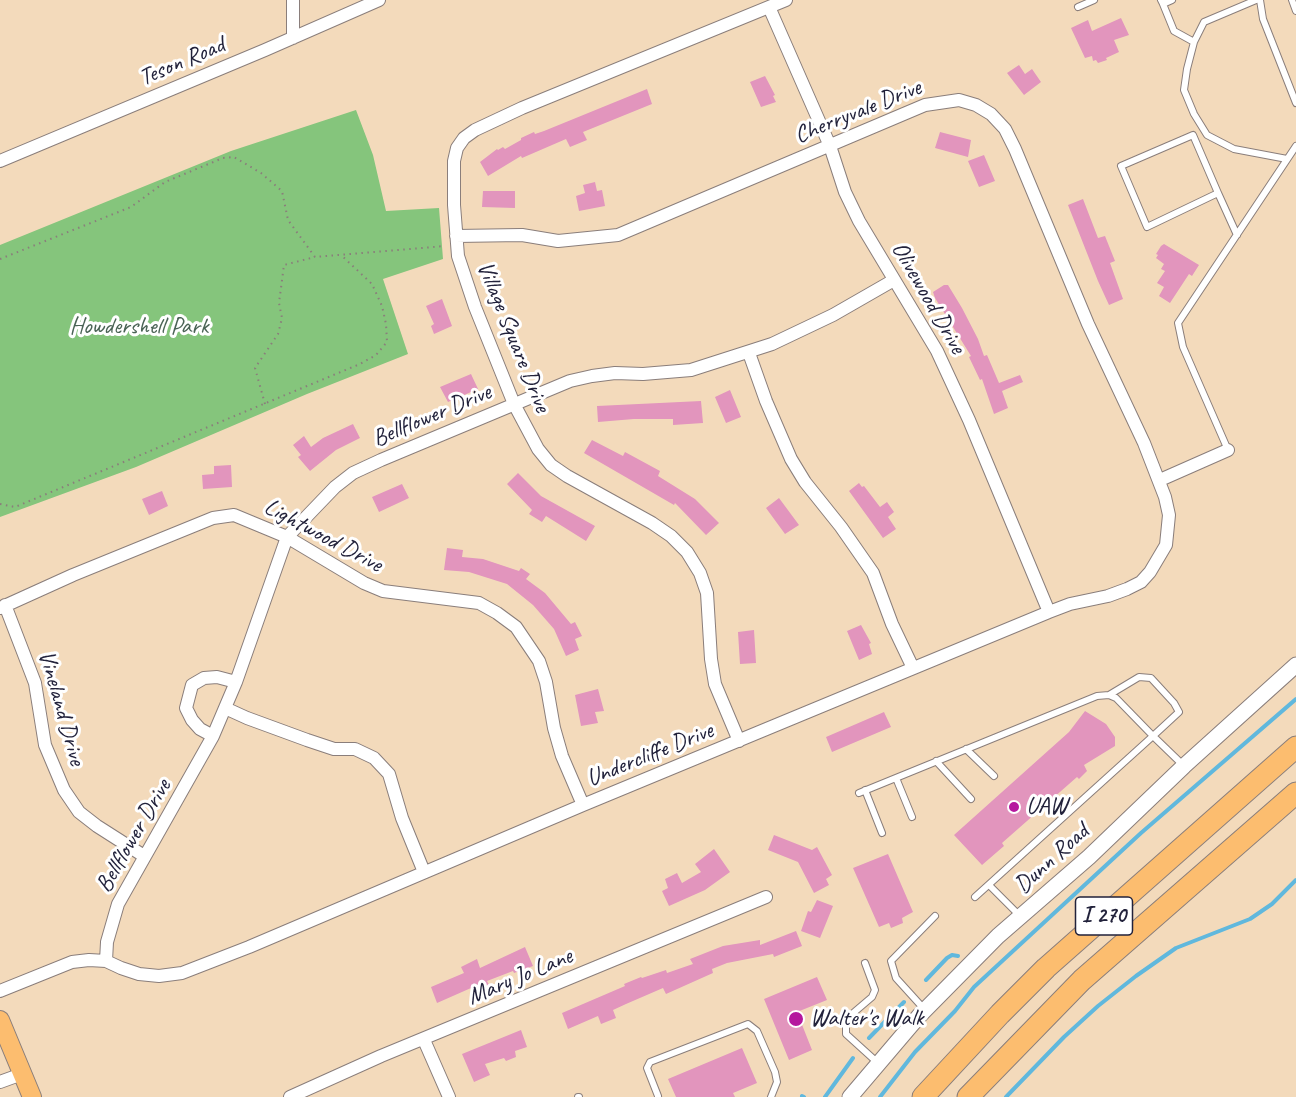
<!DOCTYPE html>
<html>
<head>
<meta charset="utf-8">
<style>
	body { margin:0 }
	canvas { display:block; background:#f3dabb }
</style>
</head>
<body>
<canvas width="1296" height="1097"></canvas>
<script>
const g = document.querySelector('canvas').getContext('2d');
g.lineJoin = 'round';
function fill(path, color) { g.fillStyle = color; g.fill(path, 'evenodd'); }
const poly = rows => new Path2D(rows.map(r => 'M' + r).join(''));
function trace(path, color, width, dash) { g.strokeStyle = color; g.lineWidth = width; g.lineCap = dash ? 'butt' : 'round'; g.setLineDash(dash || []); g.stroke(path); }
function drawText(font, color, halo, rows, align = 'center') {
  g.font = font + ' Caveat,sans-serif'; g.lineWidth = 6; g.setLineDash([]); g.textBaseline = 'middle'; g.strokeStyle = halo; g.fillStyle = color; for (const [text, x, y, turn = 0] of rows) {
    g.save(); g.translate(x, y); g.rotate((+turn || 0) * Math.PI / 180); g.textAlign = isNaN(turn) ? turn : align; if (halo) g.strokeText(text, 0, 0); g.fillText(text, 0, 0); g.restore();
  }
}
fill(poly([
	[356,110,373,155,386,211,439,208,443,259,383,279,408,354,307,394,136,467,0,517,0,245,231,151]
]), '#85c57c');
trace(poly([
	[926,980,947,958,952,955,958,956],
	[869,1038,904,1002],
	[802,1096,804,1097],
	[825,1097,853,1058],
	[880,1097,915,1052,955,1011,974,987,1141,833,1296,699],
	[1006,1097,1064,1037,1098,1006,1136,976,1176,948,1250,919,1272,904,1296,880]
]), '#60b8dd', 4);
fill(poly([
	[1121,18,1129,35,1114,40,1119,52,1106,58,1107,60,1098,63,1096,60,1093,61,1092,56,1085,58,1071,28,1088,20,1092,31],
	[1019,65,1025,74,1032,69,1041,82,1024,95,1007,73],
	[765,76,775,95,773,96,776,102,761,107,750,82],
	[647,89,652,104,583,132,587,140,570,147,566,139,522,158,521,156,488,176,480,162,497,149,498,150,503,147,505,149,521,140,521,138,534,132,535,134,544,131],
	[940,132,971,140,968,157,935,148],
	[984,155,995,181,979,187,968,161],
	[595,182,597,191,602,190,605,206,579,211,576,196,585,193,583,185],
	[483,191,515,191,515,208,482,207],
	[1083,199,1098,238,1105,236,1115,261,1110,263,1123,299,1109,305,1098,281,1068,205],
	[1164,244,1199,265,1192,276,1189,274,1170,303,1159,296,1164,287,1157,283,1165,271,1161,269,1164,264,1156,258,1158,255,1156,254,1161,246],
	[944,285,948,285,962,308,978,339,984,356,987,355,999,383,1020,375,1023,382,1002,391,1008,408,994,414,982,379,980,380,969,357,971,356,935,298,933,292],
	[442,299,452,326,434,334,431,326,434,324,426,306],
	[471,374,478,389,448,402,440,387],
	[730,390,741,417,726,423,715,397],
	[701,401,703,423,673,425,673,419,634,419,598,422,597,406],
	[353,424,360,438,336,450,310,471,298,457,301,455,293,445,304,436,311,447,323,438],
	[592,440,623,456,625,452,660,471,658,476,695,499,719,523,706,535,675,503,674,505,584,453],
	[231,465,232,487,203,489,202,475,214,474,214,466],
	[518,473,541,496,595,526,586,541,546,516,542,522,529,514,532,510,507,484],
	[859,483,862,487,864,486,880,507,887,502,894,512,888,517,896,529,883,538,849,491],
	[402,484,409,498,379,512,372,497],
	[162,491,168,506,149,515,142,499],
	[779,498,799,525,785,534,766,508],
	[447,548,463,550,462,557,483,559,519,571,521,568,530,574,526,579,545,593,571,624,575,622,582,636,575,639,579,650,566,656,554,629,533,605,507,584,469,572,444,570],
	[861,625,871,643,869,644,872,654,859,660,847,631],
	[754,630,756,663,740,664,738,632],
	[598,689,604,711,595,712,598,723,581,726,575,695],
	[1085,711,1106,724,1115,737,1115,746,1084,765,1087,771,1079,779,1077,777,1002,843,1004,846,982,865,954,835,1069,732],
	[884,712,891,727,832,752,826,737],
	[774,835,812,850,817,847,832,875,826,879,829,885,814,893,798,862,768,850],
	[714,849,730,872,705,890,669,906,662,891,668,888,665,879,677,873,682,883,701,872,695,864],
	[888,854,913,912,902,918,903,923,891,928,889,923,879,927,853,868],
	[817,900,833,906,820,938,801,931,808,911,811,912],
	[796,931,802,946,774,957,773,954,727,963,712,969,713,973,666,994,663,988,626,1004,613,1010,616,1018,601,1024,598,1016,568,1029,562,1013,625,986,624,984,641,977,642,978,666,970,667,973,693,964,690,959,723,946,760,940,760,945],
	[525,947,533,966,514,973,513,971,487,981,489,985,478,989,476,986,471,988,437,1003,431,987,464,973,461,967,477,959,480,968],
	[817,977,827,1000,797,1012,812,1050,789,1060,764,999],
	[521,1030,527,1047,515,1051,516,1057,506,1061,504,1058,485,1064,490,1075,474,1082,462,1054],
	[742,1048,757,1083,733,1093,735,1097,676,1097,668,1079]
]), '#e295bd');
const service = poly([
	[1161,0,1163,4,1172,0],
	[1256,0,1204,22,1194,42,1187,69,1184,90,1194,114,1207,135,1234,149,1287,159],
	[1260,0,1263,19,1296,103],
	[1292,0,1296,11],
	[1163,4,1174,31,1194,42],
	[1078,7,1094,0],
	[1218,193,1193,135,1121,166,1147,227,1218,193,1237,235],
	[1228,450,1183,347,1178,323,1296,146],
	[1109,695,1139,677,1151,678,1174,703,1179,712,1153,736,1183,765],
	[966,749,994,776],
	[936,761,971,799],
	[896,778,912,817],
	[865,790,882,833],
	[859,793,1097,696,1109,695,1116,698,1153,736,975,897],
	[989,885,1020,916],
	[865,963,875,990,872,997,852,1014,846,1024,846,1034,878,1063],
	[925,1010,896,978,891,961,935,916],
	[658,1096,647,1068,650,1062,748,1024,757,1031,775,1072,777,1082,771,1097],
	[578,1097,579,1097]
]);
const minor = poly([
	[293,0,293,38],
	[769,7,830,146,845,192,859,221,937,351,969,420,1049,612],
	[0,161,265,50,379,0],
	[749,353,766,401,791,459,805,482,841,527,873,573,892,624,913,668],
	[1160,480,1228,450],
	[5,605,35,683,45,745,64,790,79,812,97,826,144,856],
	[0,608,73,575,213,518,234,515,287,537,364,583,383,591,479,603,497,613,516,627,539,661,546,682,554,728,562,756,583,805],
	[225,708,247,718,307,740,334,749,355,749,374,758,389,774,402,818,424,872],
	[213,736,200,729,192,720,186,708,192,685,204,678,217,677,236,682],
	[739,741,715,684,711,659,707,593,700,573,687,552,671,536,652,523,567,476,551,465,538,449,514,404,475,307,458,256,454,205,454,161,457,148,464,138,475,130,522,108,786,0],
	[106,961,107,942,118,904,213,736,236,682,287,537,335,487,353,473,381,460,570,381,592,376,615,373,643,374,691,370,772,344,833,315,894,280],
	[0,991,72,962,89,960,106,961,121,968,139,974,159,976,182,973,249,947,583,805,1049,612,1070,604,1108,596,1127,589,1141,582,1150,572,1166,545,1169,515,1165,497,1144,443,1088,324,1015,149,1005,129,991,114,976,105,959,100,925,105,618,235,558,241,522,235,456,236],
	[424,1040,449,1097],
	[0,1082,22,1074],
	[290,1097,381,1056,766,897]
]);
const tertiary = poly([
	[850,1097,919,1016,998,936,1089,857,1184,766,1296,665]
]);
const primary = poly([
	[0,1020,32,1097]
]);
const motorway = poly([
	[923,1097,1000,1014,1046,968,1296,747],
	[968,1097,1082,980,1296,793]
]);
trace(service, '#8a7e7b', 8);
trace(minor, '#8a7e7b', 14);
trace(tertiary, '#8a7e7b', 17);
trace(primary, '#8a7e7b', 20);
trace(motorway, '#8a7e7b', 23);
trace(poly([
	[0,259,131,207,165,182,223,158,234,157,261,173,282,191,288,220,315,257,445,246],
	[265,404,255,368,278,334,282,318,279,303,284,265,315,257],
	[0,504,15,507,360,364,376,355,387,342,386,324,382,306,372,284,341,255]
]), '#8a7e7b', 2, [1.5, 4.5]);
trace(service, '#fff', 6);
trace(minor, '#fff', 12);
trace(tertiary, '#fff', 15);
trace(primary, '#fcbd6f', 18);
trace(motorway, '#fcbd6f', 21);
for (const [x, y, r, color] of [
	[1014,807,6,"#b5179e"],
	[796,1019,8,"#b5179e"]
]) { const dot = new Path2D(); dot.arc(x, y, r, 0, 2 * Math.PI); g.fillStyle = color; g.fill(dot); trace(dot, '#fff', 2); }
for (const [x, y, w] of [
	[1104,916,57]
]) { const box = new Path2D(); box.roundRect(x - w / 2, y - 19, w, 38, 4.5); g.fillStyle = '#fff'; g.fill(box); trace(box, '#22223b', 1.5); }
drawText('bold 22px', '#22223b', null, [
	["I 270",1104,916]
]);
drawText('24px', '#22223b', '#fff', [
	["Teson Road",182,62,-23],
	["Cherryvale Drive",858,112,-22],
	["Olivewood Drive",928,298,60],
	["Village Square Drive",513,337,68],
	["Bellflower Drive",432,416,-23],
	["Lightwood Drive",323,536,28],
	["Vineland Drive",61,708,74],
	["Undercliffe Drive",650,755,-22],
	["Bellflower Drive",134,836,-60],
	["Dunn Road",1052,859,-42],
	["Mary Jo Lane",520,977,-23]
]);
drawText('24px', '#4a6355', '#fff', [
	["Howdershell Park",139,327]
]);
drawText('24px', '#22223b', '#fff', [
	["UAW",1026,807],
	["Walter's Walk",810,1019]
], 'left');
</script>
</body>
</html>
